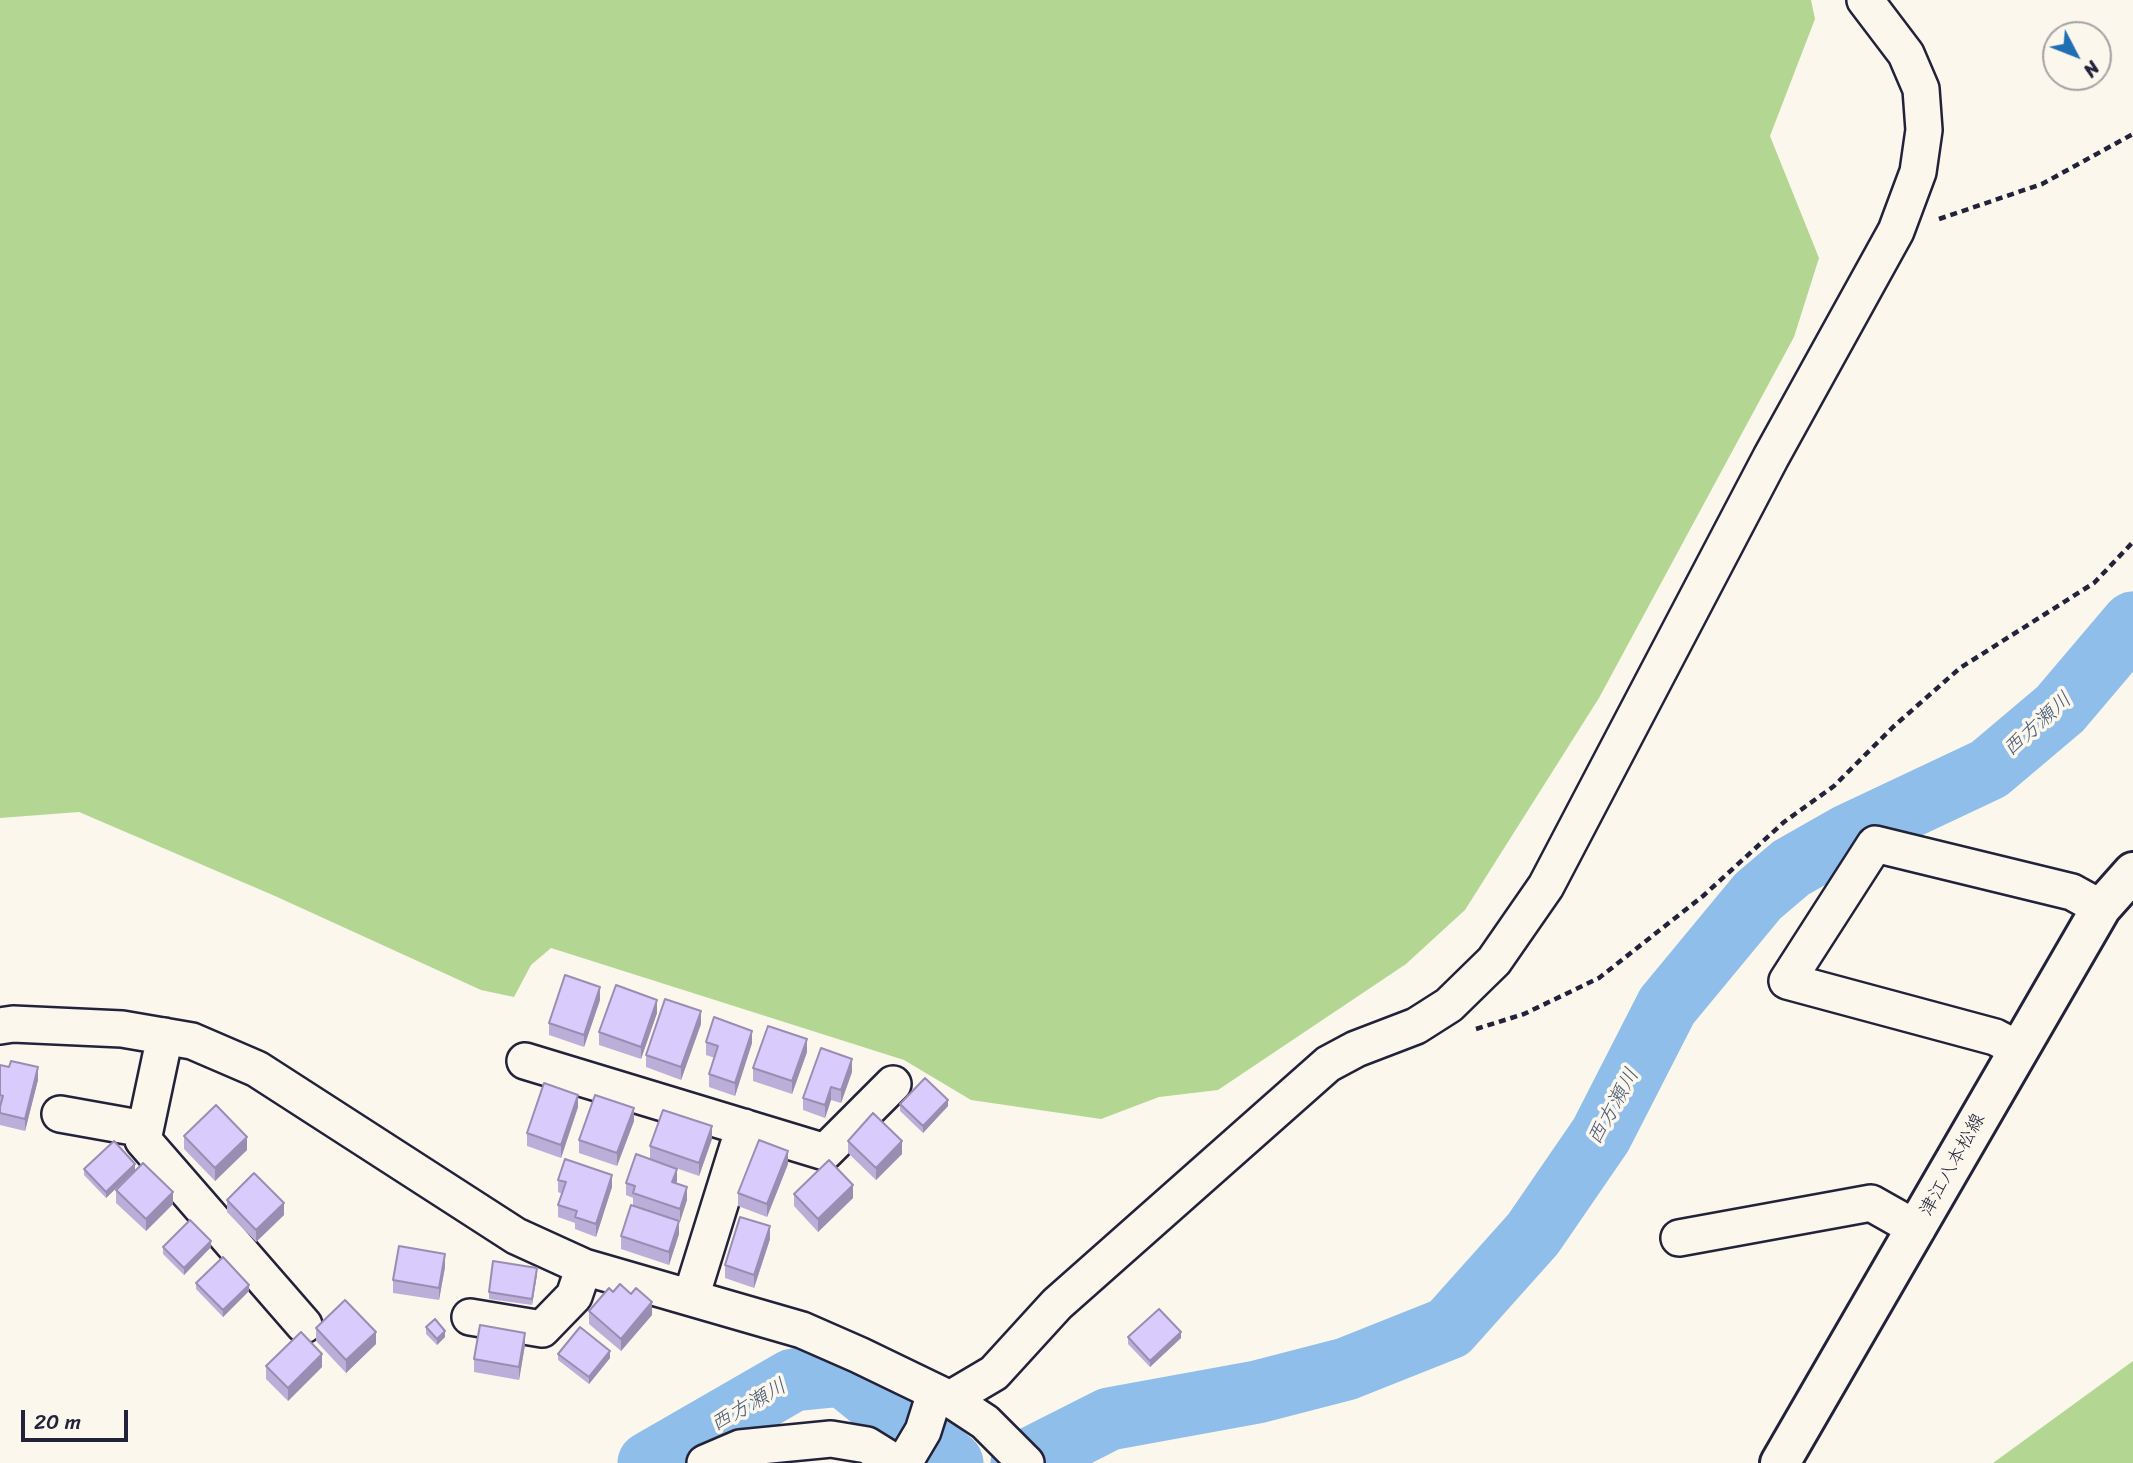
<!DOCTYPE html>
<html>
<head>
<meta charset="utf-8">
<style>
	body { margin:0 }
	#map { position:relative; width:2133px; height:1463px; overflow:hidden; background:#fbf7ec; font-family:Sriracha,sans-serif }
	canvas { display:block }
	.north { position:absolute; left:2042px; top:21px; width:70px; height:70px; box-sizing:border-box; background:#fbf7ec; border:2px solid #a4a2a5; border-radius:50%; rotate:132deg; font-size:19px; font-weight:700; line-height:28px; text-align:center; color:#22223b }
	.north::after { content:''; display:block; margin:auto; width:24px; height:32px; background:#1f6fb2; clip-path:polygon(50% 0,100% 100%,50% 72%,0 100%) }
	.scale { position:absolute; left:21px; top:1410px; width:107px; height:32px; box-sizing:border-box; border:4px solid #22223b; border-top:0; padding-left:9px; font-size:21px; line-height:24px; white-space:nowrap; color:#22223b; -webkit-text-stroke:5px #fbf7ec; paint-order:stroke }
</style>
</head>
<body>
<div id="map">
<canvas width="2133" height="1463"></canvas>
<div class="north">N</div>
<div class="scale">20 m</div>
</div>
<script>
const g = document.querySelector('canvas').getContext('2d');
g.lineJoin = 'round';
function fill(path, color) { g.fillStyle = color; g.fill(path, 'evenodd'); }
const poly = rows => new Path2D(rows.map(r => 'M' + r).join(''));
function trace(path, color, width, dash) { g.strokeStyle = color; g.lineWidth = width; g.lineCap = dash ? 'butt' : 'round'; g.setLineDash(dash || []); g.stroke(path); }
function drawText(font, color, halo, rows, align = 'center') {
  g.font = font + ' Sriracha,"Klee One",sans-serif'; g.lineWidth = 7; g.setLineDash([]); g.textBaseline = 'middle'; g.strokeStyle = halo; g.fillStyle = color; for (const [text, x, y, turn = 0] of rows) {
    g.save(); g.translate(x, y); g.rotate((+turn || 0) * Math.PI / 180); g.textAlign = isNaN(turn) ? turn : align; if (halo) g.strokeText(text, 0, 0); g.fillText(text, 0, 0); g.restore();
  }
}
fill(poly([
	[0,0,1811,0,1815,19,1770,136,1819,258,1794,337,1599,698,1465,910,1406,964,1218,1090,1159,1097,1101,1119,971,1100,904,1060,551,948,531,965,514,997,481,990,275,896,79,812,0,818],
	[2133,1361,2133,1463,1993,1463]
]), '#b3d792');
trace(poly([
	[649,1463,793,1380,843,1375,952,1463],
	[1022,1463,1109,1419,1257,1392,1346,1369,1449,1328,1533,1234,1601,1135,1667,1006,1758,896,1791,868,1849,835,1989,769,2060,709,2133,623]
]), '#8fbeea', 63);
const minor = poly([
	[0,1026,13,1024,122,1029,192,1041,257,1069,516,1236,584,1267,802,1330,859,1355,950,1399,985,1422,1026,1463],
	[165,1036,143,1140,304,1325],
	[2018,1049,1995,1037,1787,981,1875,844,2072,892,2101,908],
	[525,1061,825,1152,893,1084],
	[60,1114,144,1129],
	[1679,1238,1871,1203,1917,1229],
	[691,1297,744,1127],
	[470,1317,542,1329,574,1296,584,1267],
	[950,1399,994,1373,1057,1304,1328,1064,1356,1049,1416,1026,1449,1005,1494,961,1546,886,1771,457,1896,231,1918,172,1924,130,1921,89,1906,54,1865,0],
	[705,1463,740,1448,831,1439,867,1445,896,1463],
	[904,1463,923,1431,935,1393]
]);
const secondary = poly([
	[1780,1463,2101,908,2133,872]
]);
trace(minor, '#22223b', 40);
trace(secondary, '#22223b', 44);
trace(poly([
	[1939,219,2042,184,2133,134],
	[1476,1029,1524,1014,1599,978,1703,896,1784,822,1834,786,1893,727,1960,668,2094,583,2133,542]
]), '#22223b', 4.5, [7, 5]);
trace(minor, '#fbf7ec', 35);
trace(secondary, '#fbf7ec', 38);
fill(poly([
	[600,1000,584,1047,549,1035,549,1023],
	[657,1013,641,1059,599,1045,599,1032],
	[701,1024,681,1080,646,1067,646,1055],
	[706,1042,752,1043,735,1096,709,1087,709,1074,715,1058,706,1055],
	[807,1052,792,1094,753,1081,753,1068],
	[0,1065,38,1080,25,1131,0,1125],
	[852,1072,841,1103,831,1100,825,1118,803,1110,803,1098],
	[900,1104,948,1106,923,1133,900,1111],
	[578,1107,561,1158,527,1146,527,1133],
	[634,1121,617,1166,579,1153,579,1140],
	[184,1136,247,1150,215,1181,184,1149],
	[712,1139,699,1176,650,1159,650,1146],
	[848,1141,902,1154,876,1180,848,1153],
	[788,1164,767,1217,738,1206,738,1193],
	[84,1169,135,1170,173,1204,146,1231,116,1203,116,1190,135,1170,106,1198,84,1175],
	[558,1180,612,1187,596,1237,575,1229,575,1223,558,1217,558,1205,562,1194,558,1192],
	[677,1181,676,1184,687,1200,679,1222,679,1234,669,1265,621,1249,621,1236,633,1205,633,1198,626,1195,626,1183],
	[794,1194,853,1198,818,1232,794,1206],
	[227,1200,284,1215,256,1242,227,1212],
	[770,1239,754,1288,725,1278,725,1265],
	[163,1247,211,1247,184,1275,163,1254],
	[445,1267,439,1300,393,1293,393,1280],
	[537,1274,532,1305,489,1299,489,1292],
	[196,1283,249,1291,223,1317,196,1289],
	[613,1292,652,1315,621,1351,589,1324,589,1311],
	[426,1327,445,1337,437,1345,426,1334],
	[316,1328,376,1344,346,1373,316,1341],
	[1128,1337,1181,1338,1150,1367,1128,1344],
	[525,1345,519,1380,474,1372,474,1359],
	[558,1354,610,1358,589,1384,558,1360],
	[266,1366,322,1367,288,1401,266,1379]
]), '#bbafda');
fill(poly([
	[600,987,600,1000,584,1047,584,1035],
	[657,1000,657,1013,641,1059,641,1047],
	[701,1011,701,1024,681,1080,681,1067],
	[752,1031,752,1043,735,1096,735,1083],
	[807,1039,807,1052,792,1094,792,1081],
	[852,1059,852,1072,841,1103,841,1090],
	[38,1067,38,1080,25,1131,25,1119],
	[831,1087,831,1100,825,1118,825,1105],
	[578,1095,578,1107,561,1158,561,1145],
	[948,1100,948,1106,923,1133,923,1126],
	[634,1108,634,1121,617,1166,617,1153],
	[712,1126,712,1139,699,1176,699,1163],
	[247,1137,247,1150,215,1181,215,1168],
	[902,1141,902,1154,876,1180,876,1168],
	[788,1151,788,1164,767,1217,767,1204],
	[135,1164,135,1170,106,1198,106,1192],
	[677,1169,677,1181,672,1195,672,1182],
	[612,1175,612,1187,596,1237,596,1224],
	[853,1185,853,1198,818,1232,818,1219],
	[687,1187,687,1200,680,1222,680,1209],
	[173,1192,173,1204,146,1231,146,1219],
	[284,1203,284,1215,256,1242,256,1230],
	[679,1221,679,1234,669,1265,669,1252],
	[770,1226,770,1239,754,1288,754,1275],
	[211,1241,211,1247,184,1275,184,1268],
	[445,1254,445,1267,439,1300,439,1288],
	[537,1268,537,1274,532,1305,532,1299],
	[249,1285,249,1291,223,1317,223,1310],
	[652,1302,652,1315,621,1351,621,1339],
	[445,1331,445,1337,437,1345,437,1339],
	[376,1332,376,1344,346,1373,346,1360],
	[1181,1332,1181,1338,1150,1367,1150,1361],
	[525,1333,525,1345,519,1380,519,1367],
	[610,1351,610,1358,589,1384,589,1377],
	[322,1354,322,1367,288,1401,288,1388]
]), '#998eb1');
const building = poly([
	[565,975,600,987,584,1035,549,1023,565,975],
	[616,985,657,1000,641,1047,599,1032,616,985],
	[665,999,701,1011,681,1067,646,1055,665,999],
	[714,1017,752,1031,735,1083,709,1074,718,1046,706,1042,714,1017],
	[768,1026,807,1039,792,1081,753,1068,768,1026],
	[821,1048,852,1059,841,1090,831,1087,825,1105,803,1098,821,1048],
	[11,1061,38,1067,25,1119,0,1113,0,1107,3,1096,0,1095,0,1065,9,1067,11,1061],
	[925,1078,948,1100,923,1126,900,1104,925,1078],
	[544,1083,578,1095,561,1145,527,1133,544,1083],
	[595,1095,634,1108,617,1153,579,1140,595,1095],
	[216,1105,247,1137,215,1168,184,1136,216,1105],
	[663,1110,712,1126,699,1163,650,1146,663,1110],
	[873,1113,902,1141,876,1168,848,1141,873,1113],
	[759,1140,788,1151,767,1204,738,1193,759,1140],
	[114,1141,135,1164,106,1192,84,1169,114,1141],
	[636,1154,677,1169,672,1182,687,1187,680,1209,633,1193,635,1186,626,1183,636,1154],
	[565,1159,612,1175,596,1224,575,1217,577,1211,558,1205,566,1182,558,1180,565,1159],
	[829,1160,853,1185,818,1219,794,1194,829,1160],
	[143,1163,173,1192,146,1219,116,1190,143,1163],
	[254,1173,284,1203,256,1230,227,1200,254,1173],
	[631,1205,679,1221,669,1252,621,1236,631,1205],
	[740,1217,770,1226,754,1275,725,1265,740,1217],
	[190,1220,211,1241,184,1268,163,1247,190,1220],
	[399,1246,445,1254,439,1288,393,1280,399,1246],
	[223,1257,249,1285,223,1310,196,1283,223,1257],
	[493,1261,537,1268,532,1299,489,1292,493,1261],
	[620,1284,631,1294,636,1288,652,1302,621,1339,589,1311,609,1288,613,1292,620,1284],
	[345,1300,376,1332,346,1360,316,1328,345,1300],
	[1159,1309,1181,1332,1150,1361,1128,1337,1159,1309],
	[435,1319,445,1331,437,1339,426,1327,435,1319],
	[480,1325,525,1333,519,1367,474,1359,480,1325],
	[580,1327,610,1351,589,1377,558,1354,580,1327],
	[301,1332,322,1354,288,1388,266,1366,301,1332]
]);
fill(building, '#dacbfd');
trace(building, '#998eb1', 2);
drawText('19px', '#22223b', '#fbf7ec', [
	["津江八本松線",1953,1165,-61]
]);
drawText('italic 21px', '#485978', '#fbf7ec', [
	["西方瀬川",2038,725,-42],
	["西方瀬川",1614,1107,-61],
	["西方瀬川",749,1406,-30]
]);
</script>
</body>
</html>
